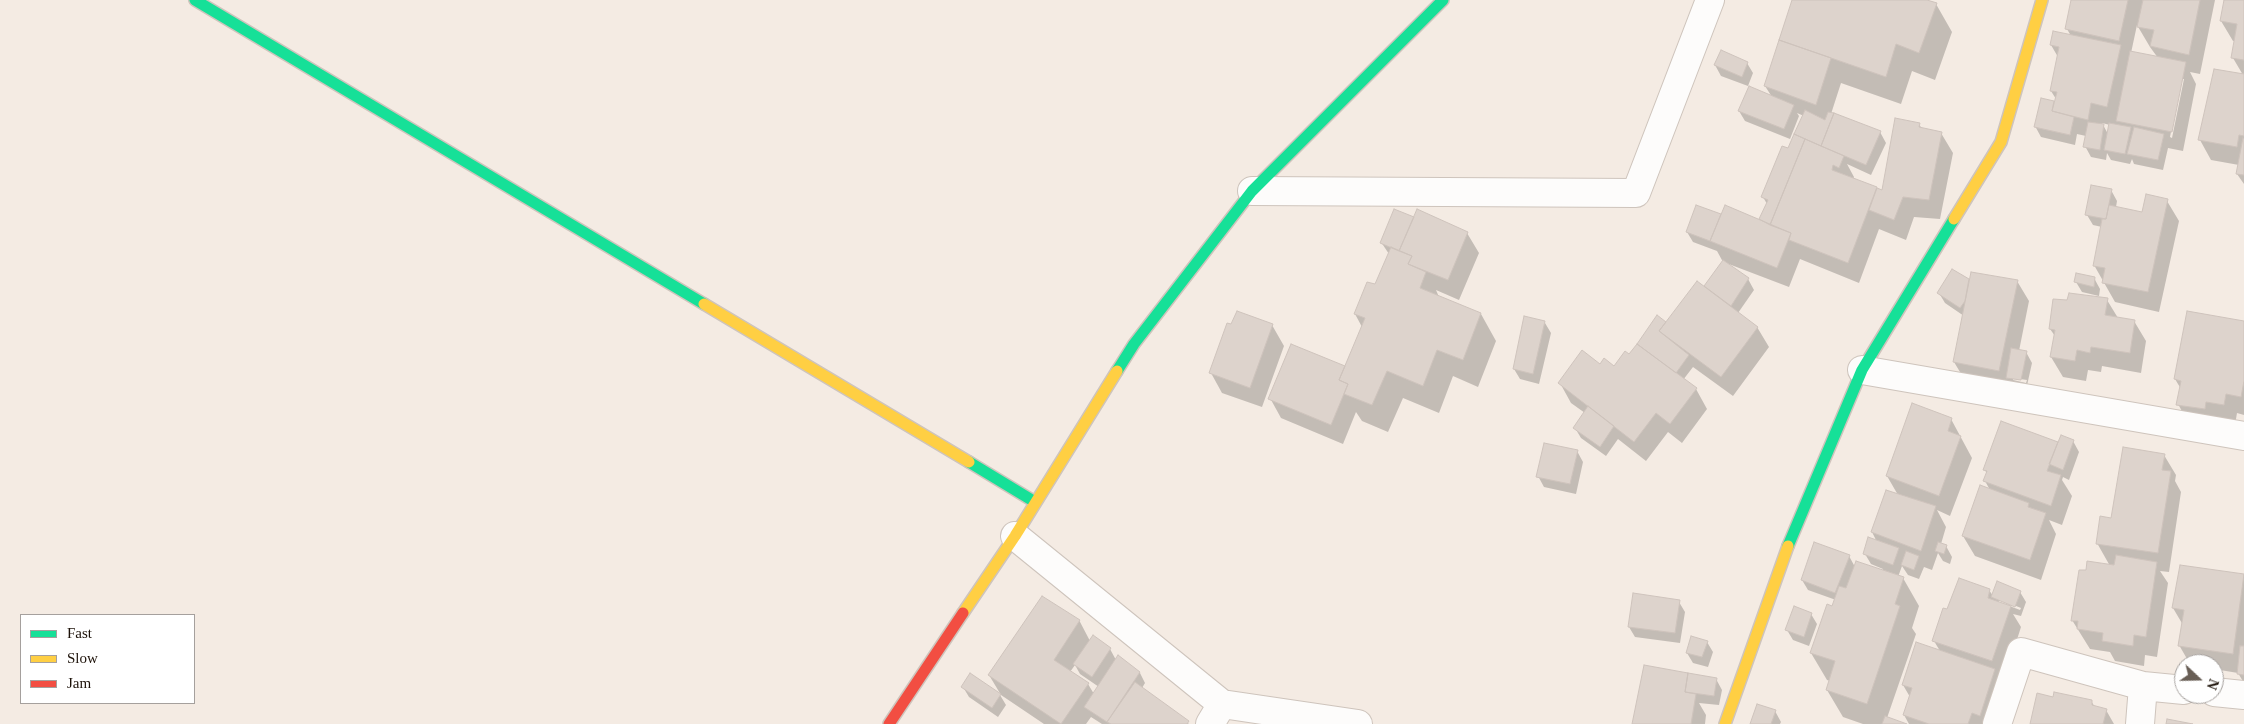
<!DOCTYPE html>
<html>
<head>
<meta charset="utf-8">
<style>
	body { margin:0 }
	#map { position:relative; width:2244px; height:724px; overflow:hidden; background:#f4ebe3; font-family:Georgia,serif }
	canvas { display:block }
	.legend { position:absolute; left:20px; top:614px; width:175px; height:90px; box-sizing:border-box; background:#fff; border:1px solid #a5a09d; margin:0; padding:6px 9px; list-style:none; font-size:15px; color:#1d1209 }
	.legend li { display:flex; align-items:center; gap:10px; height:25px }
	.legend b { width:25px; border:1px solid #a5a09d }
	.north { position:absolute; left:2174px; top:654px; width:50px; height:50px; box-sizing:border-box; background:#fff; border:1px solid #a5a09d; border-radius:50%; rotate:111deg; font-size:14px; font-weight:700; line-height:20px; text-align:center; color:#1d1209 }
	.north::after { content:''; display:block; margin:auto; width:18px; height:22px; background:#685e55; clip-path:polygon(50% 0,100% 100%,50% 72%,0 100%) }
</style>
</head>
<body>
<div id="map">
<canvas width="2244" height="724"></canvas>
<ul class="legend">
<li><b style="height:6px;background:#16e098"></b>Fast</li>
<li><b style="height:6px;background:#ffcf43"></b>Slow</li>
<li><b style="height:6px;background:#f24e42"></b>Jam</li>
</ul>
<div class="north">N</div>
</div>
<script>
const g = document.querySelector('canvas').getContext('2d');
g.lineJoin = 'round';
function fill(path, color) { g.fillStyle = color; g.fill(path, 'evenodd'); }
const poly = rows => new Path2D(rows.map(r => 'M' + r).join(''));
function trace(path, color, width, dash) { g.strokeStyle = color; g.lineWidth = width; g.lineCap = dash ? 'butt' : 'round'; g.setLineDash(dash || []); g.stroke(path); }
fill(poly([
	[1793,0,1923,0,1936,4,1952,32,1935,80,1912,71,1901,104,1841,83,1831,114,1880,132,1886,143,1871,175,1847,164,1854,177,1853,180,1883,192,1919,124,1922,129,1941,133,1953,153,1940,219,1914,217,1906,240,1879,229,1859,283,1800,259,1789,287,1726,263,1748,279,1754,290,1738,313,1757,327,1769,347,1733,396,1693,367,1683,380,1696,389,1707,409,1682,443,1668,432,1646,461,1618,439,1606,456,1581,438,1575,428,1585,413,1571,403,1560,383,1600,366,1614,367,1666,324,1709,291,1705,286,1723,262,1717,251,1693,242,1687,232,1720,215,1722,217,1762,223,1760,219,1767,204,1763,197,1789,150,1804,116,1797,113,1799,116,1790,139,1745,121,1739,111,1772,97,1765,86],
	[2072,0,2215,0,2200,74,2190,72,2196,84,2183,151,2168,148,2163,170,2134,164,2132,159,2130,164,2111,160,2107,153,2106,160,2091,157,2085,146,2086,136,2077,134,2075,145,2041,137,2035,126,2053,102,2055,105,2056,99,2051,91,2058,57,2051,45,2071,36,2067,29],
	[2137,25,2150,47,2158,58,2131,53],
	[2181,79,2184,79,2172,138,2170,137],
	[2102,123,2110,125,2108,134],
	[2225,0,2244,0,2244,184,2237,174,2239,165,2211,160,2200,140,2243,75,2233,58,2235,41,2233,41,2221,21],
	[1747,63,1753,73,1748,86,1721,76,1715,65],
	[2111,190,2117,201,2116,207,2143,214,2167,201,2179,221,2159,312,2115,302,2094,265,2102,227,2093,225,2087,215],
	[1414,219,1467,233,1479,253,1459,300,1436,290,1439,297,1481,314,1496,341,1478,387,1453,376,1439,413,1403,398,1388,432,1362,421,1356,412,1343,444,1281,418,1270,398,1345,369,1362,327,1355,314,1375,286,1389,254,1381,242],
	[2094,278,2100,289,2099,296,2082,292,2076,282],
	[1968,280,1970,283,2017,281,2029,301,2019,351,2026,352,2032,363,2026,390,1966,382,1954,362,1964,316,1945,303,1939,293],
	[2013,378,2027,380,2026,383,2013,380],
	[2107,300,2118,318,2134,321,2146,341,2141,373,2102,366,2101,372,2088,370,2086,381,2063,377,2051,357,2055,336,2050,329,2068,302],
	[1545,323,1551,333,1539,384,1520,379,1514,369],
	[2244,323,2244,415,2237,413,2235,425,2189,424,2178,404,2181,389,2175,379],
	[1272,325,1284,346,1262,407,1222,393,1211,373],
	[1951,419,1972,458,1950,516,1937,510,1946,527,1941,544,1946,546,1952,557,1950,564,1943,561,1938,553,1932,570,1924,567,1919,579,1908,575,1902,566,1898,577,1903,578,1919,606,1912,628,1916,634,1887,718,1903,724,1863,724,1843,717,1827,690,1830,681,1827,680,1811,653,1836,600,1808,590,1802,580,1849,556,1855,567,1882,571,1883,569,1871,564,1865,554,1877,542,1872,532,1898,495,1887,476],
	[2002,422,2059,443,2073,441,2079,452,2069,480,2063,477,2062,480,2072,496,2062,525,2049,520,2056,534,2041,580,1975,556,1963,536,1990,490,1985,481,1987,474,1985,470],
	[1577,451,1583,462,1576,494,1544,487,1538,476],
	[2164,455,2176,475,2175,481,2181,492,2169,572,2160,571,2168,583,2157,657,2145,655,2144,666,2115,661,2110,652,2090,649,2072,620,2110,566,2097,543,2112,519],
	[2181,566,2244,575,2244,683,2238,673,2214,669,2214,664,2190,664,2179,645,2183,625,2173,608],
	[1989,590,1993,596,2020,592,2026,602,2021,616,2013,614,2021,627,2004,680,1995,724,1909,724,1904,715,1910,697,1903,685,1940,651,1934,641,1948,610],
	[1999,599,2021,608,2020,610,1999,602],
	[1679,602,1685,612,1680,643,1635,637,1629,627],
	[1811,614,1817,624,1809,646,1793,640,1787,630],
	[1079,620,1090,641,1110,649,1116,660,1119,657,1140,673,1145,683,1142,688,1189,724,1102,724,1091,717,1086,724,1044,724,1001,695,989,675],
	[1075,665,1080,674,1099,687,1094,694,1088,684,1070,672],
	[1707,642,1713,652,1708,667,1693,663,1687,653],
	[1645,667,1716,679,1722,690,1719,705,1699,703,1706,715,1705,724,1633,724],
	[963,687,1000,695,1006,705,998,717,969,697],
	[2054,699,2091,701,2095,707,2106,710,2114,724,2031,724],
	[1775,711,1781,722,1780,724,1752,724]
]), '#0003');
const building = poly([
	[1792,0,1927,0,1937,3,1919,53,1896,44,1886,77,1779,40,1792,0],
	[2071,0,2128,0,2119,41,2065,29,2071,0],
	[2143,0,2200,0,2189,55,2150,46,2154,30,2137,27,2143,0],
	[2224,0,2244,0,2244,60,2231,58,2237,24,2220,21,2224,0],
	[2053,31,2121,45,2107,107,2091,103,2088,120,2052,111,2057,92,2050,91,2059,47,2050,45,2053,31],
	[1779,40,1831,58,1816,105,1764,86,1779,40],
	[1721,50,1748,62,1742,77,1714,65,1721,50],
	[2130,51,2186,62,2172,132,2116,121,2130,51],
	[2214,69,2244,74,2244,136,2239,135,2237,147,2198,140,2214,69],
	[1749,86,1794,105,1784,129,1738,111,1749,86],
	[2041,98,2054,101,2052,111,2074,117,2070,135,2034,127,2041,98],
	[1805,110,1825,120,1828,112,1834,113,1821,146,1794,134,1805,110],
	[1834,113,1881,131,1866,165,1821,146,1834,113],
	[1895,118,1920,123,1919,127,1942,132,1929,200,1903,197,1894,220,1869,210,1877,188,1882,190,1895,118],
	[2088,122,2104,124,2100,150,2083,147,2088,122],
	[2109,123,2131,127,2125,154,2104,150,2109,123],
	[2134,127,2164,134,2158,160,2127,154,2134,127],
	[1794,134,1805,139,1770,225,1759,219,1768,200,1761,197,1782,146,1788,148,1794,134],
	[2243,138,2244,139,2244,175,2236,174,2243,138],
	[1805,139,1844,156,1839,168,1833,165,1832,170,1877,187,1848,263,1789,240,1791,233,1770,225,1805,139],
	[2091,185,2112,189,2106,219,2085,215,2091,185],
	[2146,194,2168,199,2148,292,2102,283,2105,268,2093,266,2102,219,2106,219,2109,205,2142,212,2146,194],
	[1696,205,1721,214,1710,241,1686,232,1696,205],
	[1725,205,1791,233,1777,268,1710,241,1725,205],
	[1394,209,1414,217,1399,251,1380,243,1394,209],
	[1417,209,1468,232,1448,280,1408,264,1412,256,1399,251,1417,209],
	[1391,247,1412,256,1408,264,1426,272,1420,288,1481,313,1463,360,1437,350,1423,386,1387,371,1372,405,1344,394,1348,384,1339,380,1365,318,1354,314,1367,282,1375,284,1391,247],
	[1723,260,1749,278,1731,306,1704,286,1723,260],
	[1952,269,1969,279,1965,301,1960,308,1937,293,1952,269],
	[1971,272,2018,280,1999,371,1953,362,1971,272],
	[2076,273,2095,277,2094,287,2074,282,2076,273],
	[1697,281,1758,327,1721,377,1659,331,1697,281],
	[2069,293,2108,298,2105,315,2135,320,2130,353,2091,347,2090,353,2077,350,2075,361,2050,357,2055,330,2049,329,2053,299,2067,300,2069,293],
	[1237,311,1273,324,1250,388,1209,373,1227,323,1231,324,1237,311],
	[2187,311,2244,321,2244,381,2241,397,2226,394,2224,405,2206,402,2205,409,2176,405,2181,381,2174,379,2187,311],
	[1657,315,1666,322,1659,331,1689,355,1676,373,1637,344,1657,315],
	[1524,316,1545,321,1533,374,1513,369,1524,316],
	[1291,344,1345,366,1339,380,1348,384,1331,425,1268,399,1291,344],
	[1637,344,1697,388,1670,424,1656,413,1634,442,1558,383,1582,350,1600,364,1604,358,1614,366,1625,351,1629,354,1637,344],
	[2011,348,2027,351,2021,380,2006,378,2011,348],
	[1912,403,1952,418,1948,431,1961,436,1939,496,1886,476,1912,403],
	[1588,406,1614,426,1600,447,1573,428,1588,406],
	[2001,421,2058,442,2047,471,2061,475,2051,506,1983,481,1987,471,1983,470,2001,421],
	[2061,435,2074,440,2063,470,2049,464,2061,435],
	[1544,443,1578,450,1570,484,1536,477,1544,443],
	[2123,447,2165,454,2162,470,2171,471,2158,553,2096,544,2100,516,2111,518,2123,447],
	[1980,485,2029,503,2028,507,2046,513,2030,560,1962,536,1980,485],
	[1886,490,1936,506,1921,551,1871,532,1886,490],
	[1868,537,1899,548,1893,565,1863,554,1868,537],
	[1814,542,1850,555,1835,593,1801,580,1814,542],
	[1938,542,1947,545,1944,554,1935,551,1938,542],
	[1906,551,1919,556,1914,570,1901,565,1906,551],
	[2116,555,2157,562,2146,637,2134,635,2133,646,2102,641,2103,633,2077,629,2078,621,2071,621,2079,570,2086,570,2087,561,2114,565,2116,555],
	[1856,561,1904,577,1895,604,1900,606,1867,704,1826,690,1835,661,1810,653,1827,604,1832,606,1839,586,1846,588,1856,561],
	[2180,565,2244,574,2233,654,2178,646,2184,610,2172,608,2180,565],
	[1959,578,1990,589,1988,598,2011,606,1992,661,1932,641,1943,608,1947,609,1959,578],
	[1997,581,2021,591,2015,607,1991,597,1997,581],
	[1633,593,1680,600,1675,633,1628,627,1633,593],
	[1042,596,1080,620,1054,660,1089,683,1061,724,988,675,1042,596],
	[1794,606,1812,613,1804,637,1785,630,1794,606],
	[1093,635,1111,648,1092,677,1073,664,1093,635],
	[1691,636,1708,641,1702,657,1686,653,1691,636],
	[1916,642,1995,669,1980,716,1972,713,1968,724,1929,724,1903,715,1912,688,1902,685,1916,642],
	[2240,646,2244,646,2244,675,2237,674,2240,646],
	[1118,655,1140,672,1107,722,1084,707,1118,655],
	[1644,665,1688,673,1685,692,1696,694,1691,724,1632,724,1644,665],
	[970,673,1001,694,992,708,961,687,970,673],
	[1688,673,1717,678,1714,696,1685,692,1688,673],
	[1135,682,1189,721,1187,724,1111,724,1107,722,1135,682],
	[2054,692,2092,700,2092,705,2107,709,2103,724,2030,724,2037,693,2053,697,2054,692],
	[1757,704,1776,710,1771,724,1750,724,1757,704],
	[1885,716,1907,724,1882,724,1885,716],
	[2167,719,2193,724,2166,724,2167,719]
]);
fill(building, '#ddd3cc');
trace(building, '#cec3bc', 1);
const street = poly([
	[1252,191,1636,193,1710,0],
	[1862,370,2244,436],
	[1015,536,1222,704,1358,724],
	[2214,692,2244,695],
	[1210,724,1222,704],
	[1997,724,2021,652,2143,686,2184,690],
	[2140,724,2143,686]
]);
const fast = poly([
	[195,0,704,304],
	[1117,371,1134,344,1252,191,1443,0],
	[969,462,1035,502],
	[1788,546,1862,370,1954,219]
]);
const slow = poly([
	[1954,219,2001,142,2042,0],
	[704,304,969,462],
	[963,613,1015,536,1117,371],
	[1725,724,1788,546]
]);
const jam = poly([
	[889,724,963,613]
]);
trace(street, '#cec4bc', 30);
trace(fast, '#cec4bc', 14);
trace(slow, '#cec4bc', 14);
trace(jam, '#cec4bc', 14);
trace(street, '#fdfcfb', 28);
trace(fast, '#16e098', 11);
trace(slow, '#ffcf43', 11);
trace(jam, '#f24e42', 11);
</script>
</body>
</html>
